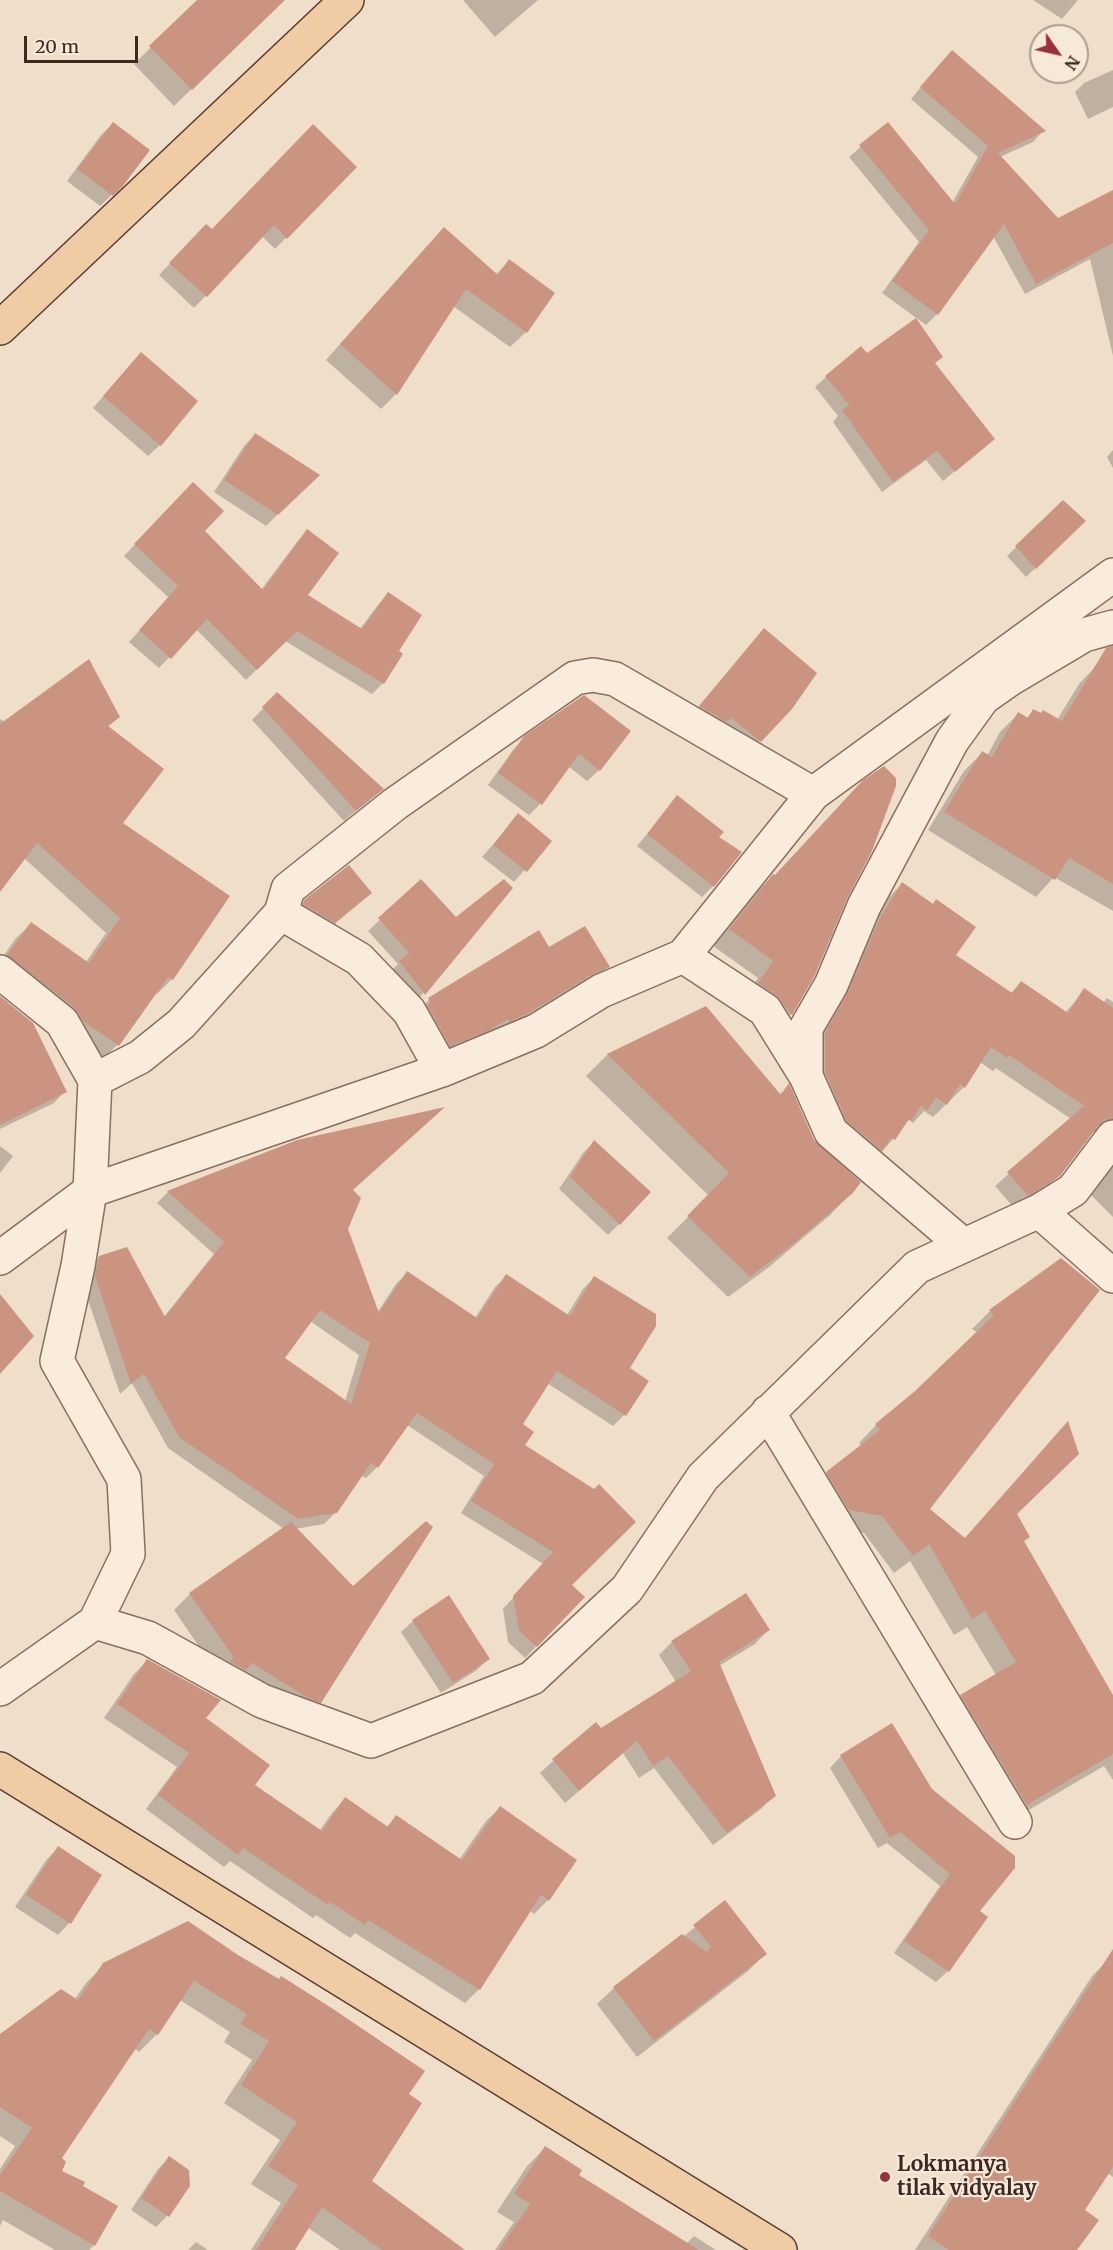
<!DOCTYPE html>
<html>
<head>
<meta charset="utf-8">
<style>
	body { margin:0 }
	#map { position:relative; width:1113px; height:2250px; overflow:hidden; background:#eedeca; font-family:Merriweather,serif }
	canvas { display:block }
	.north { position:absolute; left:1029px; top:24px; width:60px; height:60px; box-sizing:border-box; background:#f6e9d9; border:2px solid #ac9d8f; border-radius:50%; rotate:124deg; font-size:16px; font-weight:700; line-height:24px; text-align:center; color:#3c2a21 }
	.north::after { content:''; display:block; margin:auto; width:21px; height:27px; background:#992f41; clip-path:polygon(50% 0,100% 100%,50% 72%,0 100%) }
	.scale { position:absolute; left:24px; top:36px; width:114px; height:27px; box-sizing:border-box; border:3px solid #3c2a21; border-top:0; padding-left:8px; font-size:18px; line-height:21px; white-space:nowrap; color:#3c2a21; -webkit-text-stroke:4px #f6e9d9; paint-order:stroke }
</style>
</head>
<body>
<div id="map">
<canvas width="1113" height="2250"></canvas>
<div class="north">N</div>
<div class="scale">20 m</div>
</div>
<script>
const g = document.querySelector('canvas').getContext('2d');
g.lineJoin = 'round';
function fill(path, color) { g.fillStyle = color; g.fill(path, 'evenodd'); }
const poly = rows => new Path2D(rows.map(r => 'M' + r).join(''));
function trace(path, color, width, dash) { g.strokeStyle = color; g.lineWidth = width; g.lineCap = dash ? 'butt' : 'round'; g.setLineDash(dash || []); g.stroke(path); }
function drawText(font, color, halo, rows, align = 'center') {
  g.font = font + ' Merriweather,serif'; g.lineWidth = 4.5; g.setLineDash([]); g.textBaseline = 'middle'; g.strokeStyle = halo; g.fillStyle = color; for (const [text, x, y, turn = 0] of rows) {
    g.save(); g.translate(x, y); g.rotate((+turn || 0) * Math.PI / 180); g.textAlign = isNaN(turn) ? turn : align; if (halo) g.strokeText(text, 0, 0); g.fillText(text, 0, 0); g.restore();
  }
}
fill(poly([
	[199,0,283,0,174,106,134,64],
	[463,0,538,0,495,37],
	[1033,0,1078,0,1062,19],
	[941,63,1043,131,1033,142,1000,157,1057,220,1113,192,1113,356,1090,259,1025,294,993,236,937,314,926,325,882,293,919,242,849,157,887,124,952,203,978,157,911,99],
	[1113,70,1113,107,1088,119,1075,92,1084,83],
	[113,124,122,185,100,206,67,181,101,135],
	[355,167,275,249,262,236,194,308,159,275,195,238],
	[429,244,495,275,509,261,526,332,510,347,453,306,396,394,381,409,326,360],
	[867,355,993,439,943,481,926,460,882,492,833,422,838,416,815,387,826,377],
	[130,366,160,445,148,456,93,408],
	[255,435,317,475,266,526,214,492,244,446],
	[1113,450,1113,468,1107,457],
	[182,495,203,531,261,590,297,542,308,531,306,596,360,629,378,605,388,594,397,652,383,683,372,694,285,641,246,680,196,629,159,668,129,642,169,598,124,556],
	[1063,502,1084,521,1026,577,1007,556],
	[764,630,760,741,748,752,689,718],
	[1113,648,1113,911,1054,877,1036,897,928,830,964,771,982,753,987,756,1000,732,1018,714,1026,719,1033,711,1057,720,1079,684],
	[277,694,382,789,344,821,252,720],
	[584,697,599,770,587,781,568,766,540,804,529,815,488,785,513,750,525,737],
	[118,717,107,728,121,823,172,979,157,994,155,992,117,1045,103,1059,0,961,16,938,31,924,86,962,106,933,24,858,0,888,0,719,5,722],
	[678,797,717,837,713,886,702,897,637,846],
	[519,815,550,841,514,882,482,857],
	[773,876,845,898,813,976,791,1014,774,1031,742,1000,758,978,713,946,756,892],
	[421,881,456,919,511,889,413,1005,389,973,398,964,368,931],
	[902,884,954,956,1010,994,1021,983,1065,1013,1085,990,1103,1003,1107,998,1113,1002,1113,1138,1101,1131,1091,1133,1059,1175,1045,1189,1014,1208,995,1186,1071,1119,996,1068,993,1071,980,1062,964,1087,933,1117,924,1111,913,1123,909,1120,881,1153,833,1134,812,1048,866,935,889,897],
	[305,901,358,904,323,934,293,913],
	[539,933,549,949,608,967,597,978,514,1025,498,1032,496,1030,475,1042,439,1057,417,1011,429,1000],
	[0,997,65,1091,54,1103,0,1129],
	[706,1008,779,1095,788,1086,813,1141,852,1192,830,1215,769,1267,728,1297,667,1238,709,1196,586,1076,607,1055],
	[297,1141,351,1191,346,1229,377,1313,396,1284,407,1273,475,1318,495,1287,507,1276,567,1315,583,1289,594,1278,627,1368,647,1381,624,1415,613,1426,547,1383,521,1425,523,1445,570,1585,583,1597,525,1658,508,1642,503,1609,543,1564,461,1513,484,1476,407,1425,377,1467,366,1478,361,1475,336,1512,324,1524,295,1529,353,1588,320,1702,304,1718,218,1674,174,1610,190,1594,284,1529,168,1448,132,1383,120,1394,84,1288,88,1269,99,1257,163,1318,214,1254,157,1203,168,1192],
	[310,1321,359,1355,345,1401,283,1358],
	[594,1142,619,1224,608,1235,559,1189,583,1153],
	[0,1146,13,1156,0,1173],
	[1113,1166,1113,1217,1091,1195],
	[1060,1260,928,1509,964,1539,1067,1424,1015,1515,1028,1537,1023,1542,1113,1698,1113,1780,1104,1766,1008,1822,943,1714,961,1696,996,1675,967,1627,954,1635,910,1561,894,1573,864,1533,831,1527,809,1491,827,1473,862,1447,859,1443,876,1425,915,1393,978,1333,972,1329,990,1311],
	[449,1597,488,1659,477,1670,441,1693,401,1632,413,1621],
	[768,1630,755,1644,719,1666,774,1795,761,1809,713,1845,654,1768,639,1778,623,1753,565,1803,540,1773,554,1760,676,1682,659,1655,672,1642],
	[147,1661,203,1718,253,1785,320,1830,332,1813,345,1799,386,1827,396,1817,459,1860,486,1821,500,1808,548,1900,534,1914,529,1910,479,1989,465,2003,355,1933,350,1938,316,1915,313,1918,230,1861,224,1867,146,1809,177,1767,104,1718,134,1674],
	[892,1725,978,1912,985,1917,948,1971,936,1982,894,1953,940,1886,887,1843,878,1848,830,1768,841,1756],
	[58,1848,100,1875,69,1923,58,1935,15,1907,47,1859],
	[725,1902,765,1954,748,1971,637,2057,597,2004,614,1988,683,1937],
	[187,1923,407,2095,370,2182,463,2250,340,2250,307,2227,293,2250,251,2250,281,2203,251,2184,280,2140,224,2103,252,2060,224,2042,230,2032,180,2000,157,2034,139,2052,134,2048,59,2159,60,2171,94,2245,89,2250,55,2250,3,2220,0,2226,0,2169,15,2146,0,2136,0,2036,75,1999,86,1983,104,1965],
	[1106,1962,1113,1967,1113,2177,1107,2173,1083,2211,1075,2250,915,2250,1092,1976],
	[545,2148,577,2175,686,2244,694,2236,716,2250,495,2250,514,2222,497,2212,527,2166],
	[169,2158,188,2185,167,2216,156,2227,131,2210,158,2169],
	[196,2242,208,2250,188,2250]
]), '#0003');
fill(poly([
	[197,0,285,0,192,90,149,46],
	[952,50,1046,131,998,153,1058,218,1113,190,1113,243,1036,284,1004,224,938,315,892,281,929,230,859,145,888,122,955,204,988,146,920,87],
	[113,122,150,150,123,186,113,196,77,169],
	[313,124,357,167,287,239,274,225,207,297,169,263,206,224,212,229],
	[444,227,498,275,509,259,555,293,527,333,466,289,397,395,340,344],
	[916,318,943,357,935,363,995,439,955,472,937,451,893,482,842,410,849,405,825,376,861,346,867,353],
	[141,352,198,401,161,446,103,396],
	[255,433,320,475,278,515,224,480],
	[193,482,224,511,205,531,263,590,307,529,339,553,308,595,362,629,388,592,422,615,399,651,403,654,384,684,297,631,257,670,207,619,171,659,139,630,178,586,134,544],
	[1063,500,1086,521,1036,569,1015,546],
	[764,628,817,673,792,709,761,742,731,718,727,722,699,706],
	[1113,646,1113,884,1069,858,1055,880,944,812,982,751,992,757,1018,712,1028,718,1033,709,1041,713,1043,710,1062,721,1106,648],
	[89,659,120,717,108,726,164,769,123,823,230,896,173,980,168,977,119,1046,83,1021,74,1007,7,955,31,922,89,963,120,918,37,843,0,892,0,724],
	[277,692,384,789,356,811,262,707],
	[584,695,631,731,600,771,579,754,542,805,498,773,524,736],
	[884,766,896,778,896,786,872,851,847,899,814,977,792,1015,776,995,758,983,773,961,729,929,773,874,775,875,863,780],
	[677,795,724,832,719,837,742,852,714,887,647,834],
	[518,813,552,841,527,872,493,845],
	[349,865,372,893,335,923,303,904,304,900],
	[421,879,456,917,504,879,513,888,425,995,399,961,409,953,378,918],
	[902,882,933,904,936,899,976,927,956,955,1012,993,1021,981,1068,1013,1084,988,1113,1008,1113,1119,1105,1120,1098,1126,1060,1176,1028,1196,1007,1172,1084,1106,1009,1055,1007,1058,991,1047,965,1088,960,1084,947,1105,936,1097,927,1111,921,1106,911,1121,909,1119,895,1140,891,1138,882,1151,846,1120,825,1072,825,1033,848,992,879,920],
	[585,926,610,967,591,975,527,1014,509,1022,508,1019,488,1031,450,1046,427,1005,431,1003,428,998,539,930,549,947],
	[0,996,33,1023,67,1092,0,1125],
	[706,1006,781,1095,789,1083,814,1140,861,1182,853,1193,792,1245,750,1277,687,1216,729,1173,607,1054],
	[445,1107,353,1190,361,1198,348,1229,379,1313,407,1271,477,1318,506,1274,570,1316,594,1276,656,1314,656,1326,630,1368,649,1381,626,1416,557,1371,523,1424,534,1432,525,1445,594,1489,599,1484,636,1522,572,1585,585,1597,537,1647,519,1631,513,1596,553,1552,471,1501,494,1464,417,1413,378,1468,371,1463,337,1513,298,1519,179,1437,144,1374,131,1384,95,1276,99,1256,127,1247,165,1317,224,1242,167,1191,297,1140],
	[320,1310,370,1343,351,1404,285,1358],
	[594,1140,651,1192,620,1225,570,1177],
	[1061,1258,1100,1290,930,1509,965,1538,1068,1421,1079,1454,1017,1514,1030,1537,1024,1541,1113,1695,1113,1754,1027,1805,960,1695,1016,1662,985,1611,972,1619,929,1544,913,1556,882,1516,849,1510,826,1472,880,1430,875,1424,914,1392,994,1315,989,1310],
	[0,1294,34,1336,0,1374],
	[426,1521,433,1527,321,1703,306,1697,252,1663,246,1670,229,1661,234,1658,189,1593,291,1522,353,1586],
	[746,1593,770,1630,719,1662,776,1796,727,1833,668,1756,653,1766,637,1741,579,1791,552,1759,596,1722,601,1728,691,1671,671,1641],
	[449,1595,490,1659,453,1683,412,1620],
	[147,1659,221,1700,206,1718,270,1765,255,1785,322,1831,345,1797,388,1827,396,1815,462,1860,500,1806,577,1860,549,1901,541,1895,480,1990,368,1920,365,1925,330,1902,328,1905,243,1848,238,1855,158,1795,189,1753,117,1704],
	[892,1723,932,1789,1015,1856,1015,1868,980,1911,988,1917,949,1972,904,1941,950,1874,900,1832,890,1838,840,1755],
	[58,1846,102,1875,71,1924,26,1895],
	[725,1900,767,1954,654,2041,613,1987,682,1934,707,1952,711,1947,693,1925],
	[188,1921,238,1955,279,1979,281,1976,330,2007,425,2071,409,2094,422,2103,372,2181,465,2250,382,2250,322,2207,295,2250,256,2250,298,2185,268,2166,297,2122,241,2085,269,2041,240,2024,247,2014,194,1981,158,2035,149,2029,62,2158,66,2162,62,2171,85,2182,83,2186,118,2206,95,2246,0,2191,0,2175,32,2128,0,2107,0,2034,61,1989,78,2000,103,1963],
	[1113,1949,1113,2167,1085,2210,1099,2220,1077,2250,949,2250,928,2236],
	[545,2146,582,2170,579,2175,699,2250,499,2250,530,2204,514,2194],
	[169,2156,189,2170,190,2186,169,2217,141,2198]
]), '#cb9481');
const minor = poly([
	[281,913,359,959,409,1011,442,1070],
	[683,956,765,1010,806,1076],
	[0,972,62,1022,95,1080,90,1191,78,1266,57,1361,124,1479,128,1554,95,1622],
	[95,1080,140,1057,181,1024,281,913,288,889,395,804,575,678,593,675,615,679,813,794],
	[1039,1211,1113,1276],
	[963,1245,831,1132,806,1076,806,1028,831,985,864,906,952,741,983,698,1010,679,1084,635,1113,627],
	[0,1258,90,1191,442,1070,536,1031,601,991,683,956,813,794,1113,575],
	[768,1412,1015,1822],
	[0,1689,95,1622,148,1638,262,1701,371,1741,532,1678,627,1589,703,1477,917,1267,1039,1211,1073,1190,1113,1137]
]);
const major = poly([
	[0,328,347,0],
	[0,1769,780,2250]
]);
trace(minor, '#8b6f5e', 36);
trace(major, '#593e32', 36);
trace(minor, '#f9ecdd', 33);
trace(major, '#efcca4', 33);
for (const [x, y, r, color] of [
	[885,2177,6,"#992f41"]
]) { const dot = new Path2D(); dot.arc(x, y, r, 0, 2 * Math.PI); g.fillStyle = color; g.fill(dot); trace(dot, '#f6e9d9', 2); }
drawText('bold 21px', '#3c2a21', '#f6e9d9', [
	["Lokmanya",897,2165],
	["tilak vidyalay",897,2189]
], 'left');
</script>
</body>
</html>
